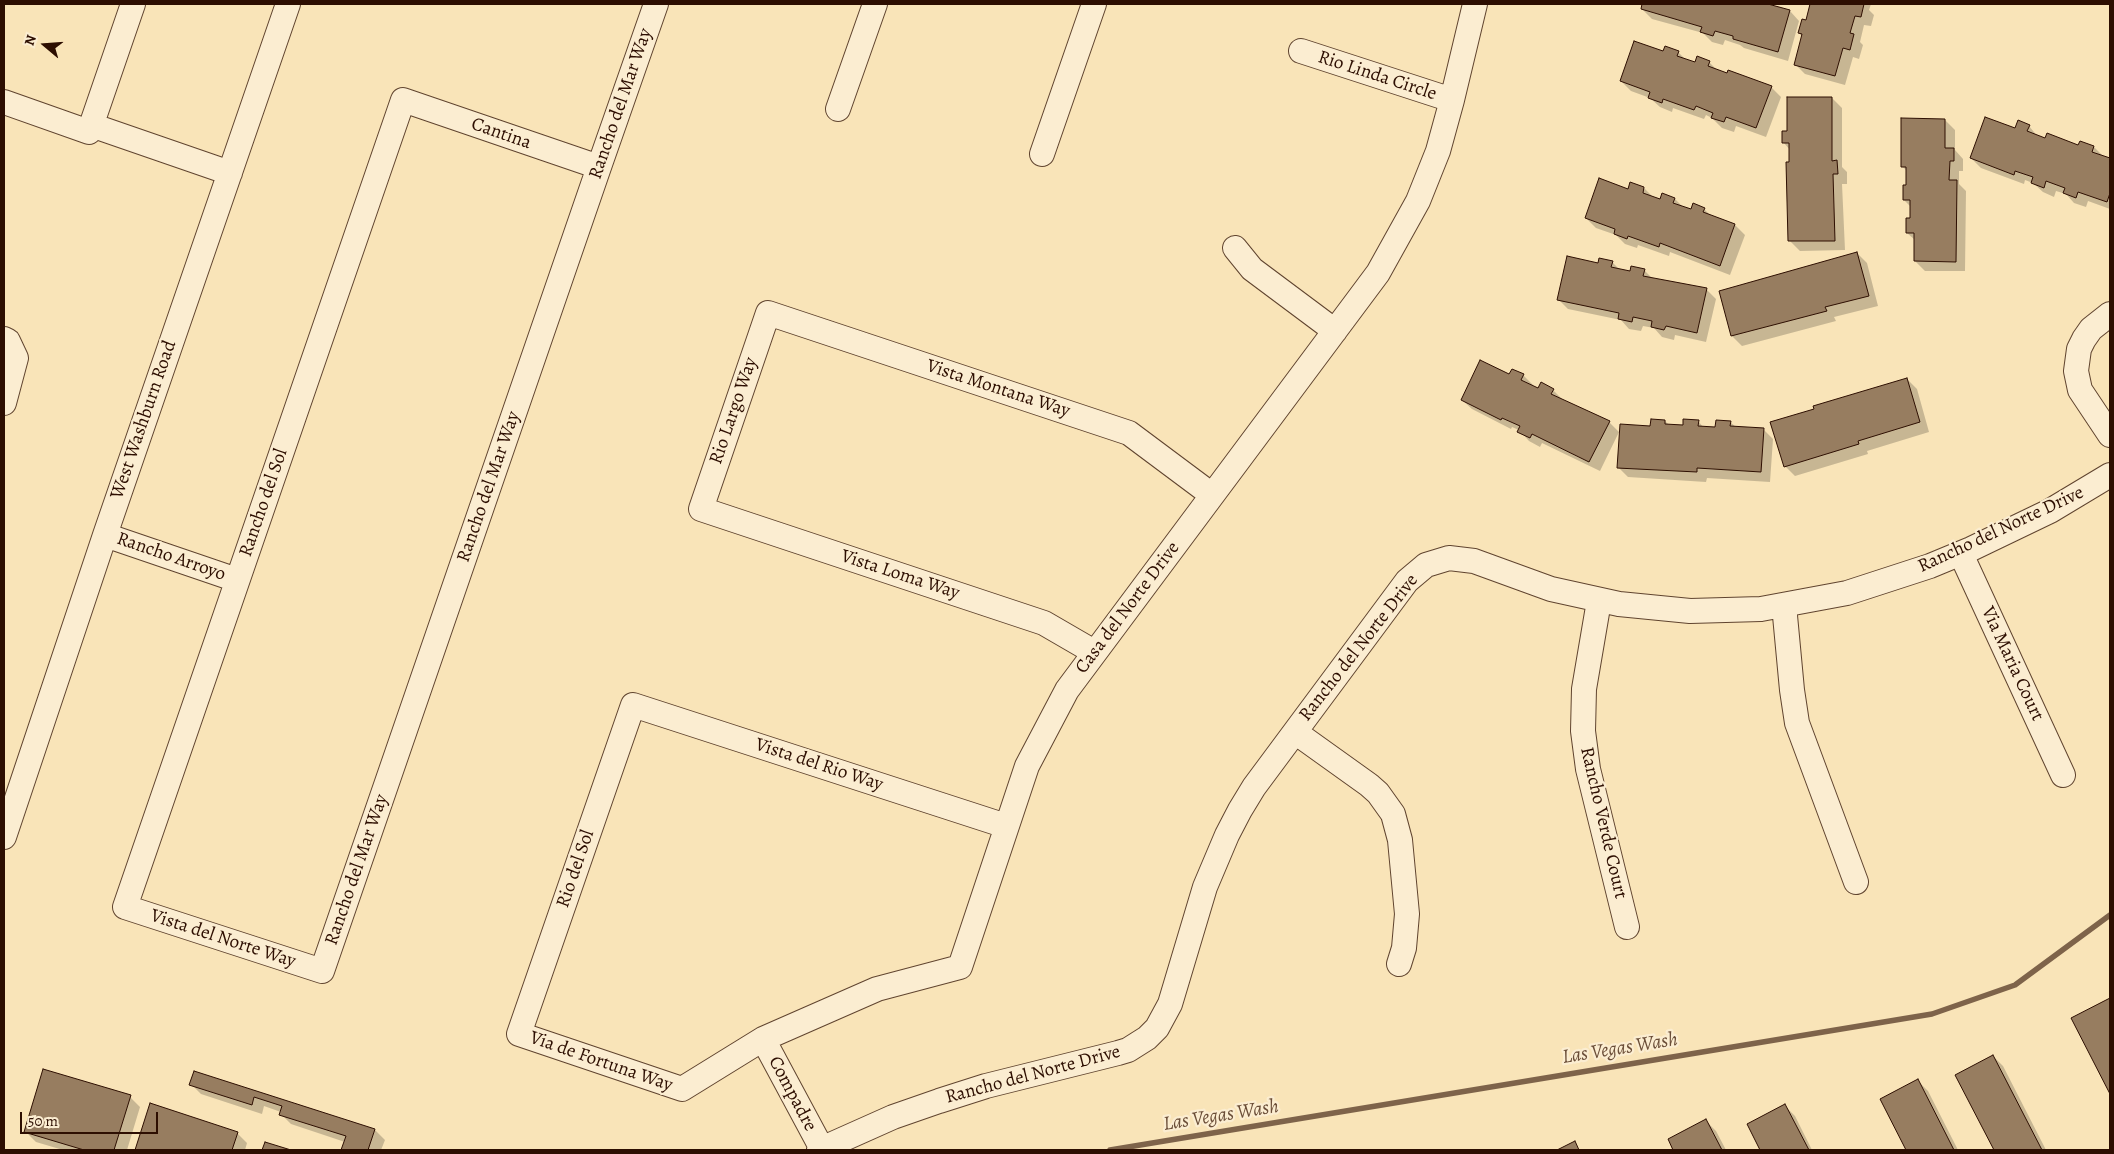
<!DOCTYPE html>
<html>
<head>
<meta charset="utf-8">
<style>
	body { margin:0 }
	#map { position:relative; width:2114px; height:1154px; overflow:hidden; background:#f9e4b8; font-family:Alegreya,serif }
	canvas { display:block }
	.frame { position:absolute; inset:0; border:5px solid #2d0e01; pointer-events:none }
	.north { position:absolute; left:20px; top:20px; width:50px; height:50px; -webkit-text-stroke:4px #fbedd1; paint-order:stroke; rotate:288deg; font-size:14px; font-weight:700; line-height:20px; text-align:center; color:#2d0e01 }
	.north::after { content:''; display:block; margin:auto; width:18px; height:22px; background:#2d0e01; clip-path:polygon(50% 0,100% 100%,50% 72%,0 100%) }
	.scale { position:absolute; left:20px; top:1112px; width:138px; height:22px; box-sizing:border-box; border:2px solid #2d0e01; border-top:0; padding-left:6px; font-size:15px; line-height:18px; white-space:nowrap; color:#2d0e01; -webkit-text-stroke:4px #fbedd1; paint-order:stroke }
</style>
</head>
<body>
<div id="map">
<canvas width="2114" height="1154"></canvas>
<div class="frame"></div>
<div class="north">N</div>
<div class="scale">50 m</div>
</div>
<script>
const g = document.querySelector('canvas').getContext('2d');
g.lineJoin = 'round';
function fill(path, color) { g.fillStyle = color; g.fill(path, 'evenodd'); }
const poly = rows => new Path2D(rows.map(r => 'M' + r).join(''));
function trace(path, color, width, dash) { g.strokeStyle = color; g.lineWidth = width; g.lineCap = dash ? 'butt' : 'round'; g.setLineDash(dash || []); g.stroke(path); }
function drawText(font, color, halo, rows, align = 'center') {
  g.font = font + ' Alegreya,serif'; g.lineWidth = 4.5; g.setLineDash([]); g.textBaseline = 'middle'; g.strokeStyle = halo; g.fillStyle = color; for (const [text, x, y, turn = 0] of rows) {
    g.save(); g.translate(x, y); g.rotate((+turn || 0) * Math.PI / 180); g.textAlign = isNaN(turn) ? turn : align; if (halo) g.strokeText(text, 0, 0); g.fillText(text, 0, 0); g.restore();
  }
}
fill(poly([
	[1643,4,1769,4,1790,11,1799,21,1788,61,1744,48,1740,45,1725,40,1723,45,1712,42,1703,33,1652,19,1642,9],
	[1812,4,1871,4,1869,10,1874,15,1871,26,1864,25,1860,42,1863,45,1859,59,1853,57,1845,85,1805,74,1795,64,1803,37,1799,33,1807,21],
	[1678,52,1686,60,1696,64,1709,62,1719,72,1771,87,1781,97,1766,137,1736,126,1734,132,1722,128,1712,118,1706,115,1704,119,1673,108,1672,112,1660,107,1650,98,1631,91,1621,81,1664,53],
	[1832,98,1842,108,1842,167,1847,172,1847,184,1842,184,1845,250,1800,251,1790,241,1790,150,1784,143,1788,132],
	[1945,120,1955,130,1955,150,1963,159,1963,171,1959,171,1959,184,1966,191,1965,271,1925,271,1915,261,1915,240,1907,233,1911,219,1911,207,1904,200,1908,186,1908,172,1902,166],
	[2029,126,2038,137,2079,146,2080,143,2094,147,2104,157,2110,160,2110,209,2088,201,2086,207,2074,203,2066,194,2056,191,2054,197,2043,192,2033,183,2025,180,2024,184,1981,168,1971,158,2016,129],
	[1644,188,1654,198,1660,200,1662,195,1675,199,1684,208,1692,211,1704,209,1712,217,1735,225,1745,235,1730,275,1670,252,1669,256,1638,245,1637,248,1625,244,1616,235,1596,228,1586,218,1629,190],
	[1857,253,1867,263,1878,306,1834,317,1836,321,1742,346,1732,336,1721,292],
	[1612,262,1620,270,1631,272,1644,270,1653,279,1706,289,1716,299,1706,342,1675,335,1674,340,1662,337,1654,328,1643,326,1641,331,1629,329,1621,320,1568,309,1558,299,1599,265],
	[1523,375,1533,385,1532,387,1538,390,1553,390,1563,400,1609,422,1619,432,1600,471,1542,443,1540,447,1529,441,1519,430,1512,427,1511,429,1472,409,1462,400,1510,376],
	[1907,379,1917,389,1929,432,1867,451,1868,454,1795,476,1785,466],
	[1665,421,1669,425,1684,426,1698,421,1704,428,1716,428,1730,422,1736,427,1763,429,1773,439,1770,482,1707,478,1706,482,1628,477,1618,467,1652,427],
	[2110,1000,2110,1091,2073,1019],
	[1993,1056,2003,1066,2046,1150,1995,1150,1957,1075],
	[195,1072,375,1130,385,1140,381,1150,342,1150,345,1142,291,1124,281,1114,281,1112,264,1106,262,1114,201,1094,191,1084],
	[1918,1081,1928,1091,1958,1150,1907,1150,1881,1100],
	[130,1097,140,1107,127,1150,63,1150,36,1142,26,1132],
	[151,1104,237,1133,247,1143,245,1150,136,1150],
	[1785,1106,1795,1116,1812,1150,1761,1150,1748,1125],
	[1706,1121,1716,1131,1726,1150,1675,1150,1669,1140]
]), '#0003');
trace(poly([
	[1110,1150,1932,1014,2015,985,2110,915]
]), '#7e634a', 5.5);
const building = poly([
	[1642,4,1768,4,1790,10,1778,52,1733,39,1733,36,1715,31,1713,36,1700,32,1702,27,1641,9,1642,4],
	[1810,4,1864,4,1861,17,1855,16,1850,33,1854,34,1850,50,1843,48,1835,76,1794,65,1802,34,1798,33,1802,19,1806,20,1810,4],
	[1634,41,1663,51,1665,46,1679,51,1677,56,1695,62,1697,56,1710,61,1708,66,1727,73,1728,70,1772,86,1756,128,1726,117,1724,122,1711,118,1713,113,1696,106,1694,110,1663,99,1662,103,1648,98,1650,92,1620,81,1634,41],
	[1787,97,1832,97,1832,161,1837,160,1838,174,1833,174,1835,241,1788,241,1786,162,1789,162,1789,143,1782,143,1782,131,1787,131,1787,97],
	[1985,117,2015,128,2018,120,2030,125,2027,131,2045,138,2047,133,2078,145,2080,141,2094,146,2092,152,2110,158,2110,193,2107,202,2078,192,2076,198,2063,193,2065,188,2046,181,2044,188,2031,183,2033,177,2015,171,2014,175,1970,158,1985,117],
	[1901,118,1945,119,1945,148,1954,148,1954,161,1950,161,1949,180,1957,180,1956,262,1914,261,1914,233,1906,233,1906,218,1910,218,1910,200,1903,200,1903,185,1906,185,1906,167,1901,167,1901,118],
	[1599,178,1628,189,1630,182,1644,187,1643,193,1660,199,1662,193,1675,198,1673,203,1691,209,1693,203,1705,208,1703,212,1735,224,1720,266,1660,243,1659,247,1628,236,1627,239,1614,234,1615,229,1585,218,1599,178],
	[1857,252,1869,296,1825,307,1827,311,1731,336,1719,291,1857,252],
	[1567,256,1598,263,1599,258,1613,261,1611,267,1630,271,1631,266,1645,269,1643,276,1707,288,1697,333,1666,326,1664,330,1651,327,1652,321,1633,317,1632,322,1618,319,1619,313,1557,300,1567,256],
	[1480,360,1509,374,1512,369,1524,374,1521,380,1538,388,1541,382,1554,389,1551,394,1610,421,1589,462,1532,434,1530,438,1517,432,1520,426,1502,418,1501,420,1461,400,1480,360],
	[1907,378,1920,422,1858,441,1859,444,1784,467,1770,422,1814,409,1813,406,1907,378],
	[1651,419,1665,420,1665,424,1683,425,1683,419,1699,420,1698,426,1715,427,1716,420,1731,421,1730,426,1764,428,1761,472,1697,468,1697,472,1617,468,1620,424,1650,426,1651,419],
	[2110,998,2110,1094,2071,1018,2110,998],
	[1993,1055,2042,1150,1994,1150,1955,1075,1993,1055],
	[43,1069,131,1095,114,1150,84,1150,24,1132,43,1069],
	[194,1071,375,1129,368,1150,341,1150,346,1136,279,1115,282,1106,254,1097,252,1105,189,1085,194,1071],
	[1918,1079,1954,1150,1906,1150,1880,1099,1918,1079],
	[150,1103,238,1132,232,1150,135,1150,150,1103],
	[1785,1104,1809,1150,1760,1150,1747,1124,1785,1104],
	[1706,1119,1722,1150,1673,1150,1668,1139,1706,1119],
	[1575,1141,1579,1150,1557,1150,1575,1141],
	[265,1142,291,1150,262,1150,265,1142]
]);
fill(building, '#977d60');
trace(building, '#2d0e01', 1);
const minor = poly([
	[1301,51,1452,100],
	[4,102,89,132,133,4],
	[838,109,875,4],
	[91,125,230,173],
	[1042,154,1094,4],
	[599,167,403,100,125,907,322,971,599,167,656,4],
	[1235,248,1252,269,1335,331],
	[2110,314,2091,329,2084,339,2079,349,2076,371,2080,390,2110,435],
	[4,339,8,341,16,358,4,403],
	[105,535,237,580],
	[1961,554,2063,775],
	[1599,601,1584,689,1583,731,1588,769,1627,927],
	[1784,605,1792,690,1797,723,1856,882],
	[1094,652,1044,623,701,509,768,313,1129,433,1212,495],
	[1295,732,1369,785,1378,793,1393,814,1400,840,1407,914,1404,948,1399,964],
	[1006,826,633,705,519,1034,682,1089,763,1039,877,989,960,967,1027,766,1067,690,1378,273,1418,201,1438,151,1452,100,1475,4],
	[4,837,105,535,288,4],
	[763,1039,822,1149],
	[819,1150,893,1117,939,1101,986,1086,1118,1053,1128,1050,1147,1038,1157,1028,1170,1004,1205,887,1227,835,1240,810,1254,787,1407,581,1426,565,1449,558,1474,561,1551,589,1619,604,1690,611,1761,609,1847,593,1930,566,1971,549,2050,511,2110,475]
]);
trace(minor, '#60442f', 26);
trace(minor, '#fbedd1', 24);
drawText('19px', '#2d0e01', '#fbedd1', [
	["Rio Linda Circle",1377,76,18],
	["Rancho del Mar Way",621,104,-71],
	["Cantina",501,134,19],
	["Vista Montana Way",998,389,18],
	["Rio Largo Way",734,411,-71],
	["West Washburn Road",144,420,-71],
	["Rancho del Mar Way",489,487,-71],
	["Rancho del Sol",264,503,-71],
	["Rancho del Norte Drive",2001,530,-25],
	["Rancho Arroyo",171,557,19],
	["Vista Loma Way",900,575,18],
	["Casa del Norte Drive",1128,608,-53],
	["Rancho del Norte Drive",1359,648,-52],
	["Via Maria Court",2012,664,65],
	["Vista del Rio Way",819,765,18],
	["Rancho Verde Court",1603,823,77],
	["Rio del Sol",576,869,-71],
	["Rancho del Mar Way",357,870,-71],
	["Vista del Norte Way",223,939,18],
	["Via de Fortuna Way",601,1062,19],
	["Rancho del Norte Drive",1033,1075,-15],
	["Compadre",792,1094,62]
]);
drawText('italic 20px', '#6a4d37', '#fbedd1', [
	["Las Vegas Wash",1620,1049,-9],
	["Las Vegas Wash",1221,1116,-9]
]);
</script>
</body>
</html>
